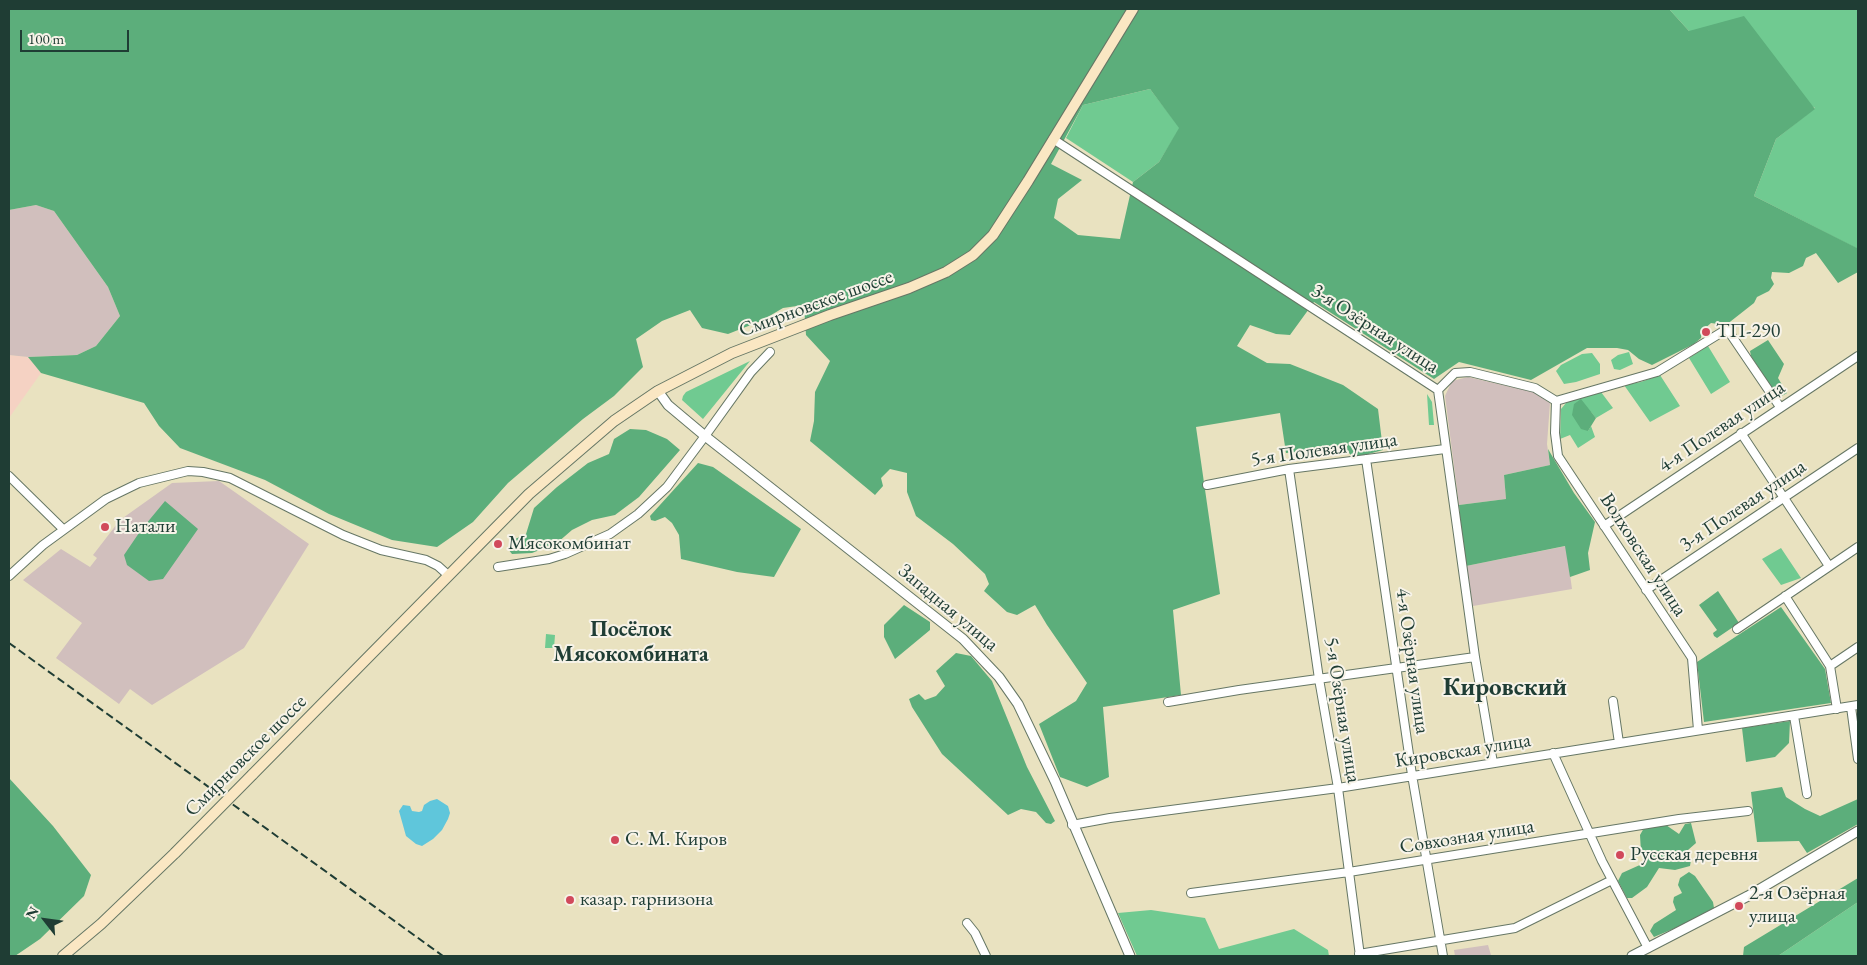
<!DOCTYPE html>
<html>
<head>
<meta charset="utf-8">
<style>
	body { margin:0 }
	#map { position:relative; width:1867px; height:965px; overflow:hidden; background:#e9e2c0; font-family:"EB Garamond",serif }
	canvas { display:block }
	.frame { position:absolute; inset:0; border:10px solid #1f3d34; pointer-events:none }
	.north { position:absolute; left:20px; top:895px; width:50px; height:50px; -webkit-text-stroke:4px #f7f3e8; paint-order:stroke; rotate:300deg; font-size:14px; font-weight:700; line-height:20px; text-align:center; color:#1f3d34 }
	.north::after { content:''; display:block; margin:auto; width:18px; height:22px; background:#1f3d34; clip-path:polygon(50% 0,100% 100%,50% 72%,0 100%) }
	.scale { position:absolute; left:20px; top:30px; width:109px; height:22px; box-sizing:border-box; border:2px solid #1f3d34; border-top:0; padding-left:6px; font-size:15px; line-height:18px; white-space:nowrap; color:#1f3d34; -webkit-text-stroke:4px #f7f3e8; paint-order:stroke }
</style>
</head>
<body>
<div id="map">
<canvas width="1867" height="965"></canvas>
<div class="frame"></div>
<div class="north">N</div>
<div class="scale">100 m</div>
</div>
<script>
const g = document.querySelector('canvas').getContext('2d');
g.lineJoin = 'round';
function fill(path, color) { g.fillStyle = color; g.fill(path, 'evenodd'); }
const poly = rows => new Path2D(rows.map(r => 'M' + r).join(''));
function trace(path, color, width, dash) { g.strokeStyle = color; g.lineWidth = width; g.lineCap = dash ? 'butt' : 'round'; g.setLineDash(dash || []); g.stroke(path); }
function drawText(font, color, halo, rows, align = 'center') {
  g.font = font + ' "EB Garamond",serif'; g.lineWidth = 4; g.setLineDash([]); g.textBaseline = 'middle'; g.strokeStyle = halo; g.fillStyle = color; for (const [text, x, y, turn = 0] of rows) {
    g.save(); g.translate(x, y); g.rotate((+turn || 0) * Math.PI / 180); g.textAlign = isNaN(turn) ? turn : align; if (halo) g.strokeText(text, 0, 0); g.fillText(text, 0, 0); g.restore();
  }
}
fill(poly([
	[9,355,28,357,41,373,9,418]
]), '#f5d2c3');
fill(poly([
	[36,205,54,211,108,287,120,316,96,346,77,355,28,357,9,355,9,210],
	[1468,377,1533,392,1550,403,1547,444,1550,465,1504,475,1506,499,1459,505,1445,396,1452,381],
	[219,481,309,544,244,648,152,705,130,689,119,704,56,658,82,623,23,580,61,549,90,567,97,558,93,555,120,520,172,483],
	[1566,546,1572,589,1473,606,1466,566],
	[1488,945,1491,955,1500,956,1455,956,1454,950]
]), '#d1bfbd');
fill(poly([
	[1669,9,1858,9,1858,249,1754,196,1776,139,1815,108,1689,31],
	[1150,89,1180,128,1159,162,1133,182,1066,138,1083,105],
	[1708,346,1730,382,1711,394,1689,358],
	[1629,352,1633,364,1620,370,1614,369,1611,360,1618,355],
	[1592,353,1600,364,1600,374,1576,382,1564,384,1556,371,1561,365,1582,354],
	[750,361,703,419,682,400,683,396,686,392],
	[1660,375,1680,406,1650,422,1624,385,1641,382],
	[1601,392,1613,408,1596,418,1591,412,1588,431,1591,426,1595,437,1578,448,1570,435,1560,439,1561,409,1566,403,1573,400],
	[1427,394,1432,402,1434,425,1429,425],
	[1781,548,1801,578,1781,585,1762,559],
	[546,634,555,635,554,648,545,648],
	[1858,902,1858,956,1778,956],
	[1151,910,1205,918,1219,949,1294,929,1328,950,1329,956,1137,956,1118,913]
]), '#70ca91');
fill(poly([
	[9,9,1669,9,1689,31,1744,16,1815,109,1776,139,1754,196,1857,248,1858,272,1838,283,1816,253,1806,258,1803,266,1789,273,1772,272,1771,278,1774,284,1769,291,1757,297,1754,303,1726,325,1711,323,1702,331,1701,338,1694,344,1652,365,1639,359,1628,350,1617,348,1587,348,1531,380,1459,362,1434,379,1314,302,1290,335,1276,334,1250,325,1237,346,1267,363,1290,364,1343,385,1378,409,1383,450,1354,458,1343,447,1286,453,1280,413,1196,427,1220,594,1173,610,1181,695,1103,707,1109,777,1087,787,1060,777,1039,724,1076,701,1087,683,1047,625,1035,605,1017,615,1007,612,984,591,989,584,985,574,953,544,916,516,907,492,907,473,890,469,881,478,883,486,875,495,810,441,814,421,815,392,830,361,806,335,804,305,783,308,761,321,728,334,702,328,690,310,662,321,636,339,643,367,614,396,583,419,508,483,473,522,437,547,392,540,329,514,265,480,180,448,159,426,144,403,41,373,28,357,77,355,96,346,120,316,108,287,54,211,36,205,9,210],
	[1150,89,1179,128,1159,162,1133,182,1120,239,1078,235,1054,218,1058,199,1082,180,1051,164,1083,105],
	[1768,340,1784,364,1778,378,1787,393,1780,397,1777,396,1751,356,1750,351],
	[1581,399,1596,418,1588,431,1581,429,1572,415,1574,404],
	[630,429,646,430,667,439,680,450,639,497,615,515,592,520,572,530,557,543,532,553,512,554,508,549,513,540,526,534,534,508,557,487,588,463,609,454,614,439],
	[1548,449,1574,493,1595,522,1588,553,1590,570,1570,577,1565,546,1466,566,1461,530,1459,505,1506,499,1504,475,1550,465],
	[698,463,713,467,801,529,774,577,737,572,681,559,679,535,672,523,665,517,655,521,651,520,650,516],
	[165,501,198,529,163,579,149,581,127,565,124,555,141,530],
	[1718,591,1739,623,1717,638,1714,636,1713,633,1717,630,1699,605],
	[904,605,930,622,930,630,895,659,884,637,884,625],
	[1781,607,1825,669,1831,703,1704,722,1697,662],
	[956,653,971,656,992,681,1027,767,1055,821,1051,824,1046,823,1036,812,1021,809,1008,815,942,754,912,707,909,699,919,694,925,700,936,696,945,686,936,671],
	[1790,721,1789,743,1775,757,1746,762,1742,728],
	[9,778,53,826,91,875,84,896,40,939,15,956,9,956],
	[1782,787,1786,797,1805,809,1820,816,1858,799,1858,824,1807,853,1799,841,1757,842,1751,792],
	[1691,823,1696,843,1688,850,1691,860,1690,866,1675,870,1659,868,1647,887,1632,898,1627,898,1618,881,1622,873,1642,864,1645,858,1641,852,1640,835,1644,828,1666,825,1679,834,1685,824],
	[1689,872,1695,876,1713,902,1714,908,1680,926,1654,937,1650,931,1654,924,1676,910,1673,902,1674,897,1682,893,1678,885,1680,878],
	[1858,878,1858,902,1778,956,1743,956,1744,947]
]), '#5cae7b');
fill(poly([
	[437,799,448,806,450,813,448,819,442,830,433,839,422,846,416,844,406,836,399,811,403,805,410,806,412,811,419,812,422,811,424,805,430,801]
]), '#5fc6db');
const minor = poly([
	[1053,139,1438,390,1475,657,1493,763],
	[1438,390,1455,373,1470,372,1535,388,1556,401,1657,372,1727,329,1780,407],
	[1556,401,1555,433,1558,456,1692,658,1698,730],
	[1741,433,1829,566],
	[1366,459,1412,775,1443,956],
	[1289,469,1319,679,1338,788,1360,956],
	[9,476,63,529],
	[1207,485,1289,469,1445,449],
	[1604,526,1858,356],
	[498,567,549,559,565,554,610,534,638,514,667,487,705,436,751,372,770,352],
	[9,576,43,545,106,499,139,483,188,471,203,472,230,478,343,535,381,550,426,560,438,566,448,575],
	[1646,590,1858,448],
	[1785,596,1830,666,1837,709],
	[1737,629,1858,547],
	[1830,666,1858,647],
	[1613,701,1619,743],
	[1168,702,1239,690,1475,657],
	[1851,707,1858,759],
	[1794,716,1807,794],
	[1553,753,1602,861,1648,948],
	[1072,825,1110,818,1338,788,1858,705],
	[1191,893,1349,872,1679,819,1748,811],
	[967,923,975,933,986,956],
	[1359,954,1515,928,1612,880]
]);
const tertiary = poly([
	[658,391,668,405,705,436,963,639,999,677,1018,704,1055,781,1130,956],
	[1632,956,1748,896,1858,831]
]);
const secondary = poly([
	[252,775,529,494,614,421,658,391,732,353,830,315,909,288,946,272,973,255,993,235,1028,181,1133,9],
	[63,956,101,924,175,853]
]);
trace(minor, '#667765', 10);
trace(tertiary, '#667765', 11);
trace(secondary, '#667765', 12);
trace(minor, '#fff', 8);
trace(tertiary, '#fff', 9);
trace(secondary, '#fae7c3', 10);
trace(poly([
	[9,643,443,956]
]), '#1f3d34', 2, [8, 4]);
const secondaryBridge = poly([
	[175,853,252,775]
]);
trace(secondaryBridge, '#667765', 12, []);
trace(secondaryBridge, '#fae7c3', 10);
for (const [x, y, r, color] of [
	[1706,332,5,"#d1495b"],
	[105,527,5,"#d1495b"],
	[498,544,5,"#d1495b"],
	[615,840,5,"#d1495b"],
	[1620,855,5,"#d1495b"],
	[570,900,5,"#d1495b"],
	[1739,906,5,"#d1495b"]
]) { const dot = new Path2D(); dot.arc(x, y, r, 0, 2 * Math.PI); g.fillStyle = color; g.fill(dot); trace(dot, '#f7f3e8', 2); }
drawText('20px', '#1f3d34', '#f7f3e8', [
	["Смирновское шоссе",816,304,-20],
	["3-я Озёрная улица",1375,329,33],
	["4-я Полевая улица",1722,427,-34],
	["5-я Полевая улица",1324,450,-8],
	["3-я Полевая улица",1743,506,-34],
	["Волховская улица",1643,555,57],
	["Западная улица",948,608,40],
	["4-я Озёрная улица",1412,661,82],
	["5-я Озёрная улица",1342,710,81],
	["Кировская улица",1463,751,-9],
	["Смирновское шоссе",246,756,-45],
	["Совхозная улица",1467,837,-9]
]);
drawText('20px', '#1f3d34', '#f7f3e8', [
	["ТП-290",1716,332],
	["Натали",115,527],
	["Мясокомбинат",508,544],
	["С. М. Киров",625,840],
	["Русская деревня",1630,855],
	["2-я Озёрная",1749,894],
	["улица",1749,917],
	["казар. гарнизона",580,900]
], 'left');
drawText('bold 22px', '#1f3d34', '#f7f3e8', [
	["Посёлок",631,630],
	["Мясокомбината",631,655]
]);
drawText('bold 25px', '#1f3d34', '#f7f3e8', [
	["Кировский",1505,688]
]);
</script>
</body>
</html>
